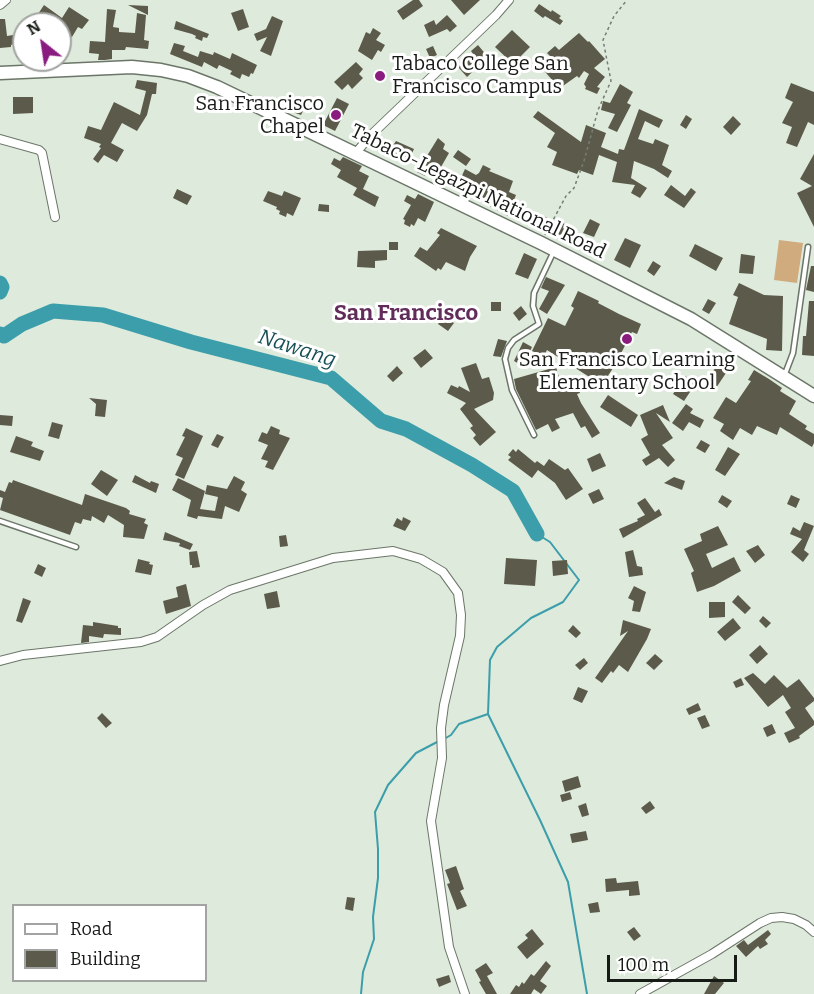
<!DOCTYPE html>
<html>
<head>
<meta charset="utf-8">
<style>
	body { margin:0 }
	#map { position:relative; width:814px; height:994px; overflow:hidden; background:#deeadb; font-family:Bitter,serif }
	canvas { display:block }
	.legend { position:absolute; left:12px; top:904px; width:195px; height:78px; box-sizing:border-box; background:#fff; border:2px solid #a2a4a1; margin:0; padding:8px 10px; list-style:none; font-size:18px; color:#161b15 }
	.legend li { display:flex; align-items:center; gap:12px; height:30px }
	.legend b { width:30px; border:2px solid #a2a4a1 }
	.north { position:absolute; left:12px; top:12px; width:60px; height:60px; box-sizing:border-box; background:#fff; border:2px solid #a2a4a1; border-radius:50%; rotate:330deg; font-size:16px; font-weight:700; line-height:24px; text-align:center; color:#161b15 }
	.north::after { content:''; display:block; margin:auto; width:21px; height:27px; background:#8a1c80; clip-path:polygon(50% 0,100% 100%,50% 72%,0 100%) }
	.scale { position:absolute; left:607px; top:955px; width:130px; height:27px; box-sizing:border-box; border:3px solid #161b15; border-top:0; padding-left:8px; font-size:18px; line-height:21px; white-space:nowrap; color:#161b15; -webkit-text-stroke:4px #fff; paint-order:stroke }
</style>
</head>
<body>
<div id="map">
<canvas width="814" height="994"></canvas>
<ul class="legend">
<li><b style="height:8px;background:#fff"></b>Road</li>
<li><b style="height:16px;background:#5c5b4b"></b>Building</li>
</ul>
<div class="north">N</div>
<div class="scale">100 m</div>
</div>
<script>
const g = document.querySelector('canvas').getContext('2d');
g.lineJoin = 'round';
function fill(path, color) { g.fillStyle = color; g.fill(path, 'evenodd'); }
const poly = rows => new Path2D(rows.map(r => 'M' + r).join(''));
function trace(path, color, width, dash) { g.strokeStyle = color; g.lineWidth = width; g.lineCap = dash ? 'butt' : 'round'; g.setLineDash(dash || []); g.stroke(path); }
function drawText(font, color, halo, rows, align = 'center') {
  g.font = font + ' Bitter,serif'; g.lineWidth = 6; g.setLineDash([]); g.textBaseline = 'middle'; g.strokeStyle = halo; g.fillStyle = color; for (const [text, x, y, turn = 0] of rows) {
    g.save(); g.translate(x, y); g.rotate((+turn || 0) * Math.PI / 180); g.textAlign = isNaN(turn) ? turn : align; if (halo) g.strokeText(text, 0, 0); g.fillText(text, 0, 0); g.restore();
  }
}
fill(poly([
	[779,240,803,243,797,283,774,280]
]), '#d0ab7d');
trace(poly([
	[488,714,540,820,568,882,587,994],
	[444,739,451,735,459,724,488,714,490,660,497,647,531,618,563,602,579,580,550,542,537,534],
	[361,994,363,972,374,939,373,917,378,878,378,849,375,812,388,785,416,753,439,741]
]), '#3b9eaa', 2);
trace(poly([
	[0,283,2,287,0,292],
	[0,334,4,336,22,324,53,311,103,315,191,342,331,378,381,421,406,429,472,465,513,491,537,534]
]), '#3b9eaa', 15);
fill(poly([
	[413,0,419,0,423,6,403,20,397,11],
	[451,0,480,0,464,15],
	[539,4,551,12,552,10,561,16,559,18,563,21,560,25,545,16,543,18,534,11],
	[44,5,62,18,69,7,89,20,82,29,78,27,72,37,60,30,60,24,54,24,38,14],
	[128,5,148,6,148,15],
	[107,9,116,10,113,27,119,28,119,32,135,33,137,13,146,15,144,40,149,41,148,49,126,47,125,50,112,50,112,59,105,60,98,60,99,54,89,53,90,41,105,42],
	[243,9,249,27,238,31,231,13],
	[447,15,457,26,450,32,447,29,429,37,424,25,434,20,436,25],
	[272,16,283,21,271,56,260,51,267,37,257,41,254,34,266,29],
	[0,19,5,19,7,36,13,35,14,44,11,45,11,47,0,48],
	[176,21,209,34,207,38,203,37,202,41,195,38,196,36,192,34,174,29],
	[373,28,381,33,376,40,385,45,381,52,378,50,372,60,358,51,366,32,370,34],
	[512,30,530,47,513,64,495,47],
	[579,33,588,42,589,41,605,59,594,68,605,77,597,87,600,88,597,94,585,89,586,87,584,84,589,74,584,71,579,78,577,76,560,88,558,85,549,96,544,91,553,81,540,66,551,57,547,53,555,46,559,50],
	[174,43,185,46,183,51,198,57,200,51,213,55,214,52,230,59,232,53,257,65,253,74,251,73,249,77,242,74,240,79,230,74,232,71,219,65,217,69,204,62,202,67,170,54],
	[478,45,488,57,467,77,458,67,473,54,471,51],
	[433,46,437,55,430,58,426,49],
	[356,62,363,69,359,74,363,78,352,89,348,84,342,90,334,82],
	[137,80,157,83,156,94,152,94,147,115,137,131,122,123,111,143,124,150,117,162,104,155,98,163,93,159,101,148,99,147,101,144,84,138,88,126,101,130,114,102,140,115,146,91,135,88],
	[791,83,814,92,814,125,808,122,797,147,786,143,792,127,782,123,793,102,785,98],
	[620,84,633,92,627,103,631,105,617,132,608,128,615,114,601,110,603,101,610,103],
	[13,97,33,97,33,113,13,114],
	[337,98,349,104,335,131,323,125],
	[286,102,305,107,301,115,284,109],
	[639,109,663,120,659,128,645,121,638,139,653,144,655,139,669,145,662,165,672,171,668,178,654,169,634,161,631,178,647,188,640,198,631,193,635,185,612,182,617,162,599,155,593,175,579,170,577,174,552,165,557,152,547,147,555,133,533,117,538,111,581,142,586,125,606,133,601,147,618,154,619,149,624,150],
	[686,115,692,119,686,129,680,125],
	[733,116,741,124,731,135,723,127],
	[381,138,394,144,396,141,414,149,408,162,376,150],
	[438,138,445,144,443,149,449,153,441,167,433,163,425,176,417,172],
	[458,150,471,159,466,166,453,157],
	[814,154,814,227,797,193,812,186,800,179],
	[343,157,362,166,359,171,369,176,363,189,379,197,375,207,353,195,357,188,337,177,341,170,331,164,334,158,340,161],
	[483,165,491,169,489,171,513,181,509,192,516,195,508,216,468,194,471,188,459,182,465,169,476,175,479,173],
	[671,185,685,196,691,188,696,192,684,208,664,195],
	[177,189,192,196,187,205,173,198],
	[268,191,282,196,284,191,301,198,293,216,287,213,286,217,279,214,280,211,276,209,277,207,263,201],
	[418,194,434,202,425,222,418,218,414,226,411,224,410,227,404,224,405,220,403,219,411,205,404,201,407,195,415,199],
	[319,204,329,205,329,212,318,211],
	[544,216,556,223,557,220,567,225,560,240,538,227],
	[590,219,600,224,594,237,583,233],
	[441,228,477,246,470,257,465,271,446,262,441,270,438,268,436,271,414,256,420,247,427,251,440,235,437,233],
	[625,238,641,245,630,268,614,260],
	[389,242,398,242,398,250,389,250],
	[588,243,602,248,599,256,584,251],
	[695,244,723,258,716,271,689,256],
	[387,250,387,260,375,261,375,268,357,267,358,251],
	[524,253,537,259,528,279,515,274],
	[741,254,755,256,753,274,739,273],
	[653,261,661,266,654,276,647,271],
	[811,266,814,266,814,292,806,290],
	[546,277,565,285,547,314,539,309,549,291,541,288],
	[739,283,764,295,783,296,782,351,766,350,767,339,729,324,738,297,733,295],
	[578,291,599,301,598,303,619,314,641,324,637,334,632,332,615,365,602,385,547,350,544,356,532,351,548,318,565,326,574,308,571,306],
	[708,299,716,303,709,314,702,310],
	[809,301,814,301,814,356,802,355,803,336,806,336],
	[491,302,501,302,501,311,491,311],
	[521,306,527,314,519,321,513,313],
	[443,316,454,323,448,331,438,324],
	[498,339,507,341,501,357,493,356],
	[523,342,532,347,523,366,514,361],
	[425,349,433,358,421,368,413,358],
	[721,360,730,367,716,388,706,381],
	[476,363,482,379,489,377,494,393,493,400,474,409,496,432,480,446,473,438,476,435,470,428,473,426,460,409,466,403,447,393,451,385,458,388,459,386,470,392,461,368],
	[397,366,403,373,393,382,387,376],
	[556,367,562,388,577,383,580,393,577,394,581,403,600,433,592,438,585,426,581,428,573,413,555,419,560,428,552,432,548,424,536,430,516,389,514,379],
	[754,370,769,379,782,388,780,391,796,401,789,414,807,426,805,429,814,434,814,443,812,447,780,427,777,435,757,426,752,435,740,428,733,440,720,431,724,424,713,418,726,397,736,403,751,381,748,380],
	[685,376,696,383,684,401,673,394],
	[608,395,638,415,631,427,600,407],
	[89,398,107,400,105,417,95,416,96,404],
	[686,404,693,409,690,413,704,420,700,428,689,422,683,431,672,423],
	[663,405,670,422,656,413,673,438,662,445,675,460,668,467,659,458,646,466,642,460,650,455,641,439,648,435,640,415],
	[0,415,13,416,12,426,0,425],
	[52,422,63,425,59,439,48,436],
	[271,426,280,430,279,434,290,438,273,470,265,467,268,461,261,459,268,445,258,441,262,432,267,434],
	[186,428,203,436,184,479,175,475,183,458,176,455,185,437,182,436],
	[217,434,224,437,218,448,211,445],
	[16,436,33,442,31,446,44,451,40,461,10,452],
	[701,440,710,445,705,453,696,448],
	[728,447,740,454,725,476,715,470],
	[513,449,516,452,518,449,535,463,537,461,544,466,549,459,565,470,568,468,583,489,566,500,555,483,538,470,532,478,508,460,511,457,508,455],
	[600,453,606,466,592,472,587,459],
	[101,470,118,480,107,496,91,484],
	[135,475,150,483,151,481,159,484,156,493,132,482],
	[234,476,245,482,241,490,247,494,239,512,225,506,222,519,198,516,197,519,187,516,191,500,172,490,178,478,205,491,200,509,215,511,218,497,205,494,207,485,227,489],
	[674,477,685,481,682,490,664,483],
	[13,480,82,505,85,494,126,508,130,511,129,514,146,519,144,523,148,525,144,539,123,537,124,525,108,515,104,523,92,516,91,521,83,519,81,524,75,522,70,535,0,510,3,498,0,497,0,490,5,492,9,482,12,483],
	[599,489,604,499,593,504,588,494],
	[722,495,732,501,727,508,718,502],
	[791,495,800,499,796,508,787,504],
	[645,498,655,512,659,509,662,515,623,538,619,529,638,521,637,519,645,515,637,503],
	[403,517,411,521,405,531,393,526,397,518,402,521],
	[804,522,814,526,804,550,809,554,803,562,791,552,802,539,790,534,793,527,800,531],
	[718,526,728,545,706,554,712,568,734,557,741,571,714,586,697,592,691,573,694,571,684,549,702,541,700,534],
	[165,532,193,544,190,550,179,546,180,543,163,540],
	[286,535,288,546,280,547,279,536],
	[758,545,765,555,755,563,746,551],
	[633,550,637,566,642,567,643,575,629,577,625,552],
	[197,551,200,567,192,568,192,565,190,565,189,552],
	[506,558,537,560,535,586,504,584],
	[138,559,150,562,149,564,153,565,151,575,135,572],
	[567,560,568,574,553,576,552,561],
	[38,564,46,568,42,577,34,573],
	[186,584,191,606,166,614,163,601,178,597,176,587],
	[634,586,646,592,640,612,632,611,634,601,628,598],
	[277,591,280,607,267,609,264,594],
	[738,595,751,608,745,614,732,602],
	[23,598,31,601,22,623,16,621],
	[709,602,725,602,725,617,709,618],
	[763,616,771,623,766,628,759,621],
	[733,618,741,628,725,641,717,632],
	[623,620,651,629,647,639,628,672,619,665,613,673,611,671,602,683,595,678,628,631,620,636],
	[93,622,118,626,118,628,121,628,121,635,104,634,103,638,89,636,89,642,81,643,83,625,93,626],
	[573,625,581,633,576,638,568,631],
	[760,645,768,654,757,664,749,655],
	[655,654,663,661,654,670,646,663],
	[584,658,588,663,580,670,575,665],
	[753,673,765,684,774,675,787,688,799,679,814,698,814,701,805,708,814,721,814,725,799,736,800,738,789,743,784,733,795,728,785,712,791,708,783,695,768,707,744,678],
	[741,678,744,685,736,688,733,682],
	[578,687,588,691,582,703,573,699],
	[698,703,701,710,689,715,686,709],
	[102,713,112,723,106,728,97,718],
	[705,715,710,726,702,729,697,718],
	[772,724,776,733,767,737,763,728],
	[578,776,581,787,565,792,562,781],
	[570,792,572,799,562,802,560,795],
	[650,801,655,808,646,814,641,808],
	[586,803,589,815,582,817,578,806],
	[586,831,588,840,572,843,570,834],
	[456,866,464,889,460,891,467,906,457,910,447,884,450,883,445,870],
	[616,878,617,883,638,881,640,895,629,896,629,890,606,892,605,879],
	[347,897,355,898,353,911,345,909],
	[598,902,600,912,590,913,588,904],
	[634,927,641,936,634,941,627,932],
	[532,929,544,944,527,959,517,947,528,938,525,935],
	[768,930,771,934,765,940,768,944,760,949,758,946,746,957,736,946,744,940,748,945],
	[546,961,551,966,540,981,547,986,541,994,534,989,531,994,510,994,516,985,519,987,522,982,524,984,531,974,534,976],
	[486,963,493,973,487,976,497,994,486,994,479,982,481,981,475,970],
	[449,975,451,982,439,987,436,979],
	[714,976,724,983,715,994,704,994]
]), '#5c5b4b');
const service = poly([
	[785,374,793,353,808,247],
	[534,435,512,390,505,359,508,348,514,340,539,324,533,306,534,293,553,253],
	[0,521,76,547]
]);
const minor = poly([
	[0,5,6,0],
	[0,139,39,150,42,153,55,217],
	[355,154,370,136,496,15,509,0],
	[0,661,23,655,141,642,157,637,203,605,230,590,333,558,393,551,421,559,443,572,458,593,461,615,460,636,444,705,441,728,442,758,431,821,449,947,465,994],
	[640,994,712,954,760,923,771,918,782,917,794,919,806,925,814,932]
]);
const primary = poly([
	[0,73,132,67,161,70,188,76,217,87,541,243,691,319,814,396]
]);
trace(service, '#6b7668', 7);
trace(minor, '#6b7668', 10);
trace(primary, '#6b7668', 15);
trace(poly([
	[545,235,566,196,574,188,584,161,598,110,611,81,603,40,614,16,627,0]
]), '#757e73', 1.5, [3, 3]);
trace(service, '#fff', 4);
trace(minor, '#fff', 8);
trace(primary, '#fff', 12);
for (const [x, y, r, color] of [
	[380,76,6,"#8a1c80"],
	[336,115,6,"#8a1c80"],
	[627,339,6,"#8a1c80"]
]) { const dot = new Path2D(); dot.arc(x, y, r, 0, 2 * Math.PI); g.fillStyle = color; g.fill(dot); trace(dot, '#fff', 2); }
drawText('20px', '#161b15', '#fff', [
	["Tabaco College San",392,64],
	["Francisco Campus",392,87],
	["San Francisco",324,104,"right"],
	["Chapel",324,127,"right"],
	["San Francisco Learning",627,360,"center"],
	["Elementary School",627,383,"center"]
], 'left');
drawText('20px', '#161b15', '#fff', [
	["Tabaco-Legazpi National Road",478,192,26]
]);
drawText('italic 21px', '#185057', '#fff', [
	["Nawang",297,349,18]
]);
drawText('bold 22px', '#612c5a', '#fff', [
	["San Francisco",406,314]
]);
</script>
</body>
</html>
